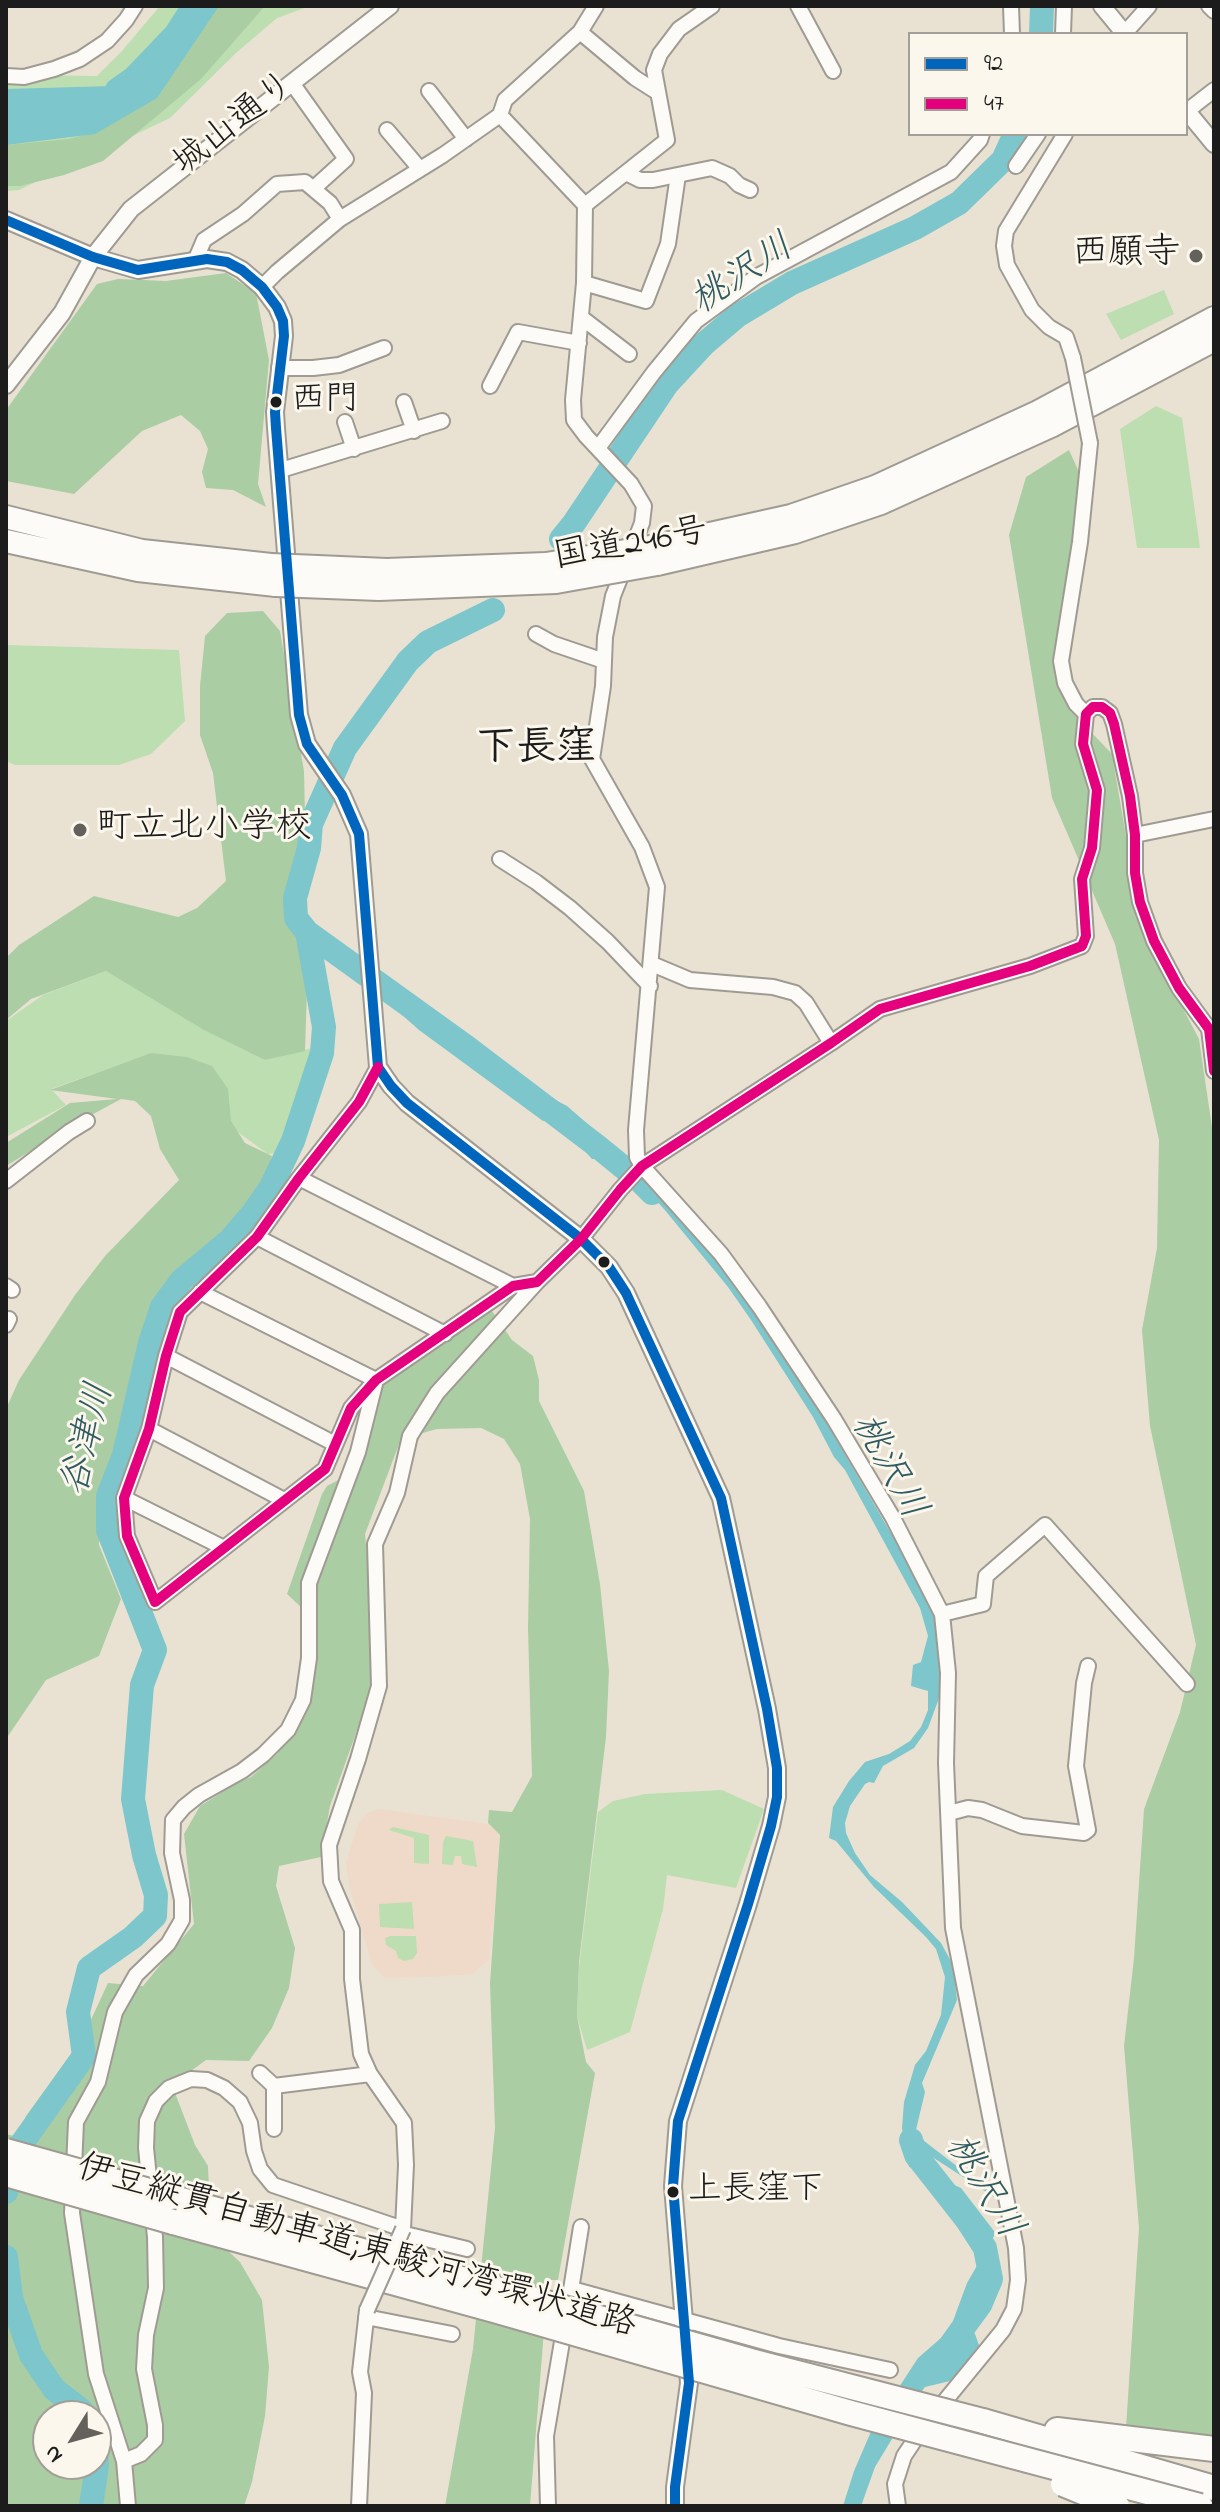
<!DOCTYPE html>
<html>
<head>
<meta charset="utf-8">
<style>
	body { margin:0 }
	#map { position:relative; width:1220px; height:2512px; overflow:hidden; background:#e9e2d3; font-family:"Indie Flower",sans-serif }
	canvas { display:block }
	.frame { position:absolute; inset:0; border:8px solid #1c1c1c; pointer-events:none }
	.legend { position:absolute; left:908px; top:32px; width:280px; height:104px; box-sizing:border-box; background:#fbf7ec; border:2px solid #a29f99; margin:0; padding:10px 14px; list-style:none; font-size:24px; color:#1c1c1c }
	.legend li { display:flex; align-items:center; gap:16px; height:40px }
	.legend b { width:40px; border:2px solid #a29f99 }
	.north { position:absolute; left:32px; top:2400px; width:80px; height:80px; box-sizing:border-box; background:#fbf7ec; border:2px solid #a29f99; border-radius:50%; rotate:233deg; font-size:22px; font-weight:700; line-height:32px; text-align:center; color:#1c1c1c }
	.north::after { content:''; display:block; margin:auto; width:28px; height:36px; background:#64615c; clip-path:polygon(50% 0,100% 100%,50% 72%,0 100%) }
</style>
</head>
<body>
<div id="map">
<canvas width="1220" height="2512"></canvas>
<div class="frame"></div>
<ul class="legend">
<li><b style="height:10px;background:#0065bd"></b>92</li>
<li><b style="height:10px;background:#e5007d"></b>47</li>
</ul>
<div class="north">N</div>
</div>
<script>
const g = document.querySelector('canvas').getContext('2d');
g.lineJoin = 'round';
function fill(path, color) { g.fillStyle = color; g.fill(path, 'evenodd'); }
const poly = rows => new Path2D(rows.map(r => 'M' + r).join(''));
function trace(path, color, width, dash) { g.strokeStyle = color; g.lineWidth = width; g.lineCap = dash ? 'butt' : 'round'; g.setLineDash(dash || []); g.stroke(path); }
function drawText(font, color, halo, rows, align = 'center') {
  g.font = font + ' "Indie Flower","Klee One",sans-serif'; g.lineWidth = 6; g.setLineDash([]); g.textBaseline = 'middle'; g.strokeStyle = halo; g.fillStyle = color; for (const [text, x, y, turn = 0] of rows) {
    g.save(); g.translate(x, y); g.rotate((+turn || 0) * Math.PI / 180); g.textAlign = isNaN(turn) ? turn : align; if (halo) g.strokeText(text, 0, 0); g.fillText(text, 0, 0); g.restore();
  }
}
fill(poly([
	[379,1809,488,1824,499,1834,497,1885,489,1960,473,1974,431,1977,385,1978,372,1965,349,1885,346,1863,358,1824,367,1813]
]), '#efdac9');
fill(poly([
	[160,6,310,6,277,18,236,53,170,118,19,190,6,191,6,75,97,76,121,52],
	[1164,290,1174,314,1121,340,1106,314],
	[1156,406,1182,418,1200,548,1137,548,1120,429],
	[6,645,179,650,185,721,151,754,119,765,15,765,6,761],
	[106,971,265,1060,312,1048,297,1102,277,1153,268,1154,228,1125,152,1053,51,1089,66,1105,6,1137,6,1021,43,995],
	[722,1790,764,1809,736,1888,667,1875,663,1909,630,2032,587,2050,577,2016,579,1967,598,1812,613,1801,645,1794],
	[393,1827,429,1835,429,1864,414,1863,414,1838,389,1830],
	[446,1836,473,1841,477,1867,462,1864,461,1856,455,1856,453,1865,442,1864,443,1842],
	[412,1902,414,1929,380,1927,379,1904],
	[391,1936,416,1936,417,1953,413,1959,404,1961,398,1958,396,1951,386,1945,385,1938]
]), '#bcdeb0');
fill(poly([
	[215,6,265,6,201,79,103,161,64,175,20,186,6,186,6,145,68,139,97,132],
	[226,273,256,293,269,360,258,484,266,507,233,490,206,488,202,472,208,449,200,431,181,415,142,431,74,494,6,481,6,410,97,284,118,279,166,281],
	[1069,450,1084,483,1054,672,1071,711,1112,754,1142,930,1199,1039,1214,1141,1214,2441,1126,2428,1139,2228,1124,2046,1134,1958,1144,1809,1180,1712,1196,1645,1150,1426,1142,1330,1157,1248,1159,1140,1115,944,1052,798,1009,535,1026,477],
	[263,611,280,631,304,771,306,860,286,900,308,957,305,1051,265,1060,204,1030,106,971,31,999,6,1020,6,958,19,945,94,896,178,917,197,908,226,881,213,773,200,735,200,686,205,636,227,613],
	[151,1053,187,1057,212,1066,228,1089,231,1121,245,1143,272,1156,270,1172,249,1218,159,1295,130,1403,101,1496,99,1545,121,1599,99,1656,46,1680,6,1739,6,1409,19,1380,75,1295,105,1256,179,1180,160,1149,151,1116,135,1101,121,1099,73,1125,6,1166,6,1143,70,1103,117,1099,50,1090],
	[492,1311,512,1340,533,1356,539,1380,539,1401,584,1491,600,1584,609,1671,606,1737,579,1962,577,2016,586,2062,595,2073,558,2280,548,2280,530,2506,445,2506,473,2349,495,2128,490,1984,500,1835,488,1823,489,1810,512,1812,532,1776,528,1629,530,1519,520,1464,504,1439,481,1428,437,1429,401,1439,365,1534,374,1630,370,1690,365,1708,330,1806,321,1857,279,1866,276,1886,295,1948,289,1988,272,2028,249,2061,206,2060,172,2085,195,2145,208,2166,211,2235,240,2262,262,2300,269,2367,265,2416,252,2482,244,2506,6,2506,6,2134,18,2137,26,2116,82,2039,108,1983,143,1986,194,1924,184,1834,200,1806,235,1784,251,1777,277,1754,310,1701,317,1622,287,1594,322,1494,327,1486,355,1471,372,1410,385,1382],
	[48,2416,96,2416,96,2464,48,2464]
]), '#abcda4');
fill(poly([
	[189,6,219,6,157,98,95,134,6,145,6,89,113,86,167,57],
	[383,993,415,1022,486,1072,517,1080,567,1106,620,1152,667,1203,747,1298,798,1374,913,1571,937,1620,942,1655,941,1693,928,1728,914,1748,883,1766,874,1783,869,1782,865,1784,850,1806,845,1823,846,1833,855,1853,870,1875,902,1902,941,1943,953,1965,957,2000,922,2083,925,2092,915,2134,997,2197,994,2197,923,2151,945,2181,961,2188,994,2231,994,2236,989,2244,986,2265,965,2322,975,2334,980,2348,950,2381,925,2387,918,2396,875,2467,861,2506,843,2506,854,2471,873,2427,918,2358,941,2338,953,2321,967,2283,982,2257,984,2239,962,2212,947,2188,928,2169,920,2166,909,2167,902,2128,904,2102,915,2065,926,2051,941,2015,945,1977,936,1949,926,1937,874,1887,836,1841,829,1838,833,1807,849,1781,865,1762,889,1754,910,1741,921,1727,928,1710,928,1691,911,1686,913,1665,921,1662,928,1636,920,1608,845,1470,834,1457,813,1417,751,1320,728,1287,664,1209,611,1151,570,1118,579,1138,596,1159,592,1159,556,1119,551,1118,543,1121,419,1030,382,997]
]), '#7cc6cc');
trace(poly([
	[1041,34,1042,6],
	[117,90,134,78,176,34,194,6],
	[561,539,574,523,667,384,704,344,737,316,792,283,915,228,959,203,1003,160,1015,134],
	[493,610,428,642,408,661,345,748,311,824,309,848,295,898,296,918,307,932,468,1048,597,1146,640,1181,652,1193],
	[911,2140,916,2155,967,2220,985,2248,991,2279,980,2305,947,2350],
	[6,2192,20,2146,84,2056,78,2012,89,1968,133,1937,155,1916,156,1895,144,1855,133,1799,142,1685,155,1650,108,1530,108,1496,124,1455,150,1343,162,1307,182,1280,229,1241,253,1213,271,1187,293,1141,322,1053,324,1027,307,932],
	[6,2257,11,2298,31,2355,54,2389,81,2410,84,2416],
	[91,2506,97,2466,96,2451]
]), '#7cc6cc', 24);
const minor = poly([
	[798,6,833,71],
	[1011,6,1012,34],
	[1209,6,1214,11],
	[580,32,635,78,657,92],
	[1063,34,1064,6],
	[1124,34,1149,6],
	[6,76,24,77,54,69,80,59,107,41,126,20,135,6],
	[292,83,346,159,314,188],
	[429,91,466,139],
	[1187,111,1214,90],
	[500,115,585,205,584,283,573,400,574,420,586,436,631,484,644,506,642,523,613,596,605,637,603,686,592,759,642,847,657,887,636,1130,637,1157,642,1166,721,1254,759,1306,834,1419,893,1518,942,1614,948,1673,946,1763,953,1928,1016,2248,1018,2280,1014,2309,1003,2330,935,2413],
	[387,130,420,169],
	[1065,134,1006,231,1004,246,1007,265,1032,310,1049,327,1066,337,1073,358],
	[1016,166,1038,134],
	[626,173,640,180,653,180,712,168,730,176,739,185,750,190],
	[585,205,667,140,654,70,660,54,679,29,712,6],
	[195,261,204,240,243,214,277,184,305,182,330,203,340,219],
	[584,283,646,301,668,244,678,175],
	[262,287,277,272,340,219,443,155,500,115,505,100,580,32,596,6],
	[582,318,629,354],
	[279,368,313,368,339,365,384,348],
	[490,386,518,332,579,343],
	[404,402,414,431],
	[345,422,354,449],
	[598,448,654,372,696,321,756,277,951,172,980,140,982,134],
	[281,470,442,421],
	[536,634,554,644,604,661],
	[1086,714,1076,704,1065,683,1061,661,1080,542,1090,443],
	[1135,835,1214,819],
	[500,859,536,882,570,908,608,942,650,986],
	[652,964,690,980,773,987,795,993,806,1003,831,1043],
	[378,1067,359,1102,299,1178,257,1237,180,1312,166,1356,149,1429,124,1498,127,1536,155,1602,325,1469,351,1408,376,1380,513,1286,537,1282,581,1239,620,1190,642,1166,831,1043,880,1009,1030,966,1082,946,1086,936,1082,879,1092,848,1097,790,1083,744,1086,714,1093,707,1102,707,1110,713,1114,724,1130,796,1135,835,1135,873,1140,902,1154,941,1179,988,1209,1029,1214,1071],
	[299,1178,513,1286],
	[6,1181,69,1132,87,1121],
	[257,1237,445,1334],
	[6,1286,12,1290],
	[200,1292,376,1380],
	[6,1325,9,1319],
	[166,1356,335,1444],
	[149,1429,284,1500],
	[124,1498,224,1548],
	[942,1614,983,1604,986,1576,1045,1525,1187,1684],
	[949,1813,968,1808,982,1810,1022,1826,1084,1833,1088,1830,1076,1766,1084,1683,1088,1666],
	[260,2073,274,2086],
	[274,2129,274,2086,370,2074],
	[401,2233,467,2249],
	[572,2289,779,2346,890,2370],
	[570,2296,581,2227],
	[366,2317,452,2334],
	[124,2461,141,2454,155,2440,155,2425,144,2369,146,2335,156,2288,155,2237,146,2148,147,2121,156,2101,169,2088,191,2079,207,2080,224,2088,240,2102,250,2123,254,2151,260,2169,273,2185,403,2229,406,2165,404,2123,370,2074,361,2054,352,1979,352,1930,331,1881,329,1845,358,1759,379,1686,375,1544,397,1493,410,1436,437,1393,537,1282],
	[128,2506,124,2461,96,2374,72,2213,76,2122,98,2082,115,2012,136,1975,168,1944,182,1920,182,1900,172,1853,173,1820,184,1807,199,1795,242,1771,263,1755,288,1730,303,1700,309,1658,309,1583,358,1452,375,1384],
	[359,2506,364,2393,360,2372,367,2310],
	[548,2506,546,2436,565,2324],
	[898,2506,895,2484,904,2456,922,2429]
]);
const tertiary = poly([
	[1102,6,1125,34],
	[1186,110,1214,144],
	[6,220,93,257,138,270,207,259,227,262,242,270,262,287,277,307,283,321,284,336,275,412,276,428,299,715,307,744,342,795,359,834,378,1067,391,1086,407,1103,581,1239,609,1267,626,1293,721,1498,767,1709,777,1768,777,1797,771,1826,748,1904,678,2121,673,2186,689,2383,675,2487,675,2506],
	[6,385,62,313,93,257,131,209,390,6]
]);
const trunk = poly([
	[6,517,142,551,271,565],
	[6,541,138,570,276,585],
	[656,546,791,516,875,487,1038,412,1214,318],
	[657,564,795,532,881,503,1051,426,1214,340]
]);
const motorway = poly([
	[171,2197,504,2291],
	[173,2222,501,2312],
	[983,2421,1214,2488],
	[1057,2430,1214,2449]
]);
trace(minor, '#9f9b93', 18);
trace(tertiary, '#9f9b93', 20);
trace(trunk, '#9f9b93', 26);
trace(motorway, '#9f9b93', 28);
trace(minor, '#fcfbf8', 14);
trace(tertiary, '#fcfbf8', 16);
trace(trunk, '#fcfbf8', 22);
trace(motorway, '#fcfbf8', 24);
const minorBridge = poly([
	[1073,358,1090,443],
	[367,2310,403,2229]
]);
const trunkBridge = poly([
	[271,565,387,570,546,564,656,546],
	[276,585,379,589,556,582,657,564]
]);
const motorwayBridge = poly([
	[6,2151,171,2197],
	[6,2174,173,2222],
	[504,2291,751,2361,983,2421],
	[501,2312,851,2413,1200,2506],
	[1063,2484,1117,2506]
]);
trace(minorBridge, '#9f9b93', 18, []);
trace(trunkBridge, '#9f9b93', 26, []);
trace(motorwayBridge, '#9f9b93', 28, []);
trace(minorBridge, '#fcfbf8', 14);
trace(trunkBridge, '#fcfbf8', 22);
trace(motorwayBridge, '#fcfbf8', 24);
trace(poly([
	[6,220,93,257,138,270,207,259,227,262,242,270,262,287,277,307,283,321,284,336,275,412,276,428,299,715,307,744,342,795,359,834,378,1067,391,1086,407,1103,581,1239,609,1267,626,1293,721,1498,767,1709,777,1768,777,1797,771,1826,748,1904,678,2121,673,2186,689,2383,675,2487,675,2506]
]), '#0065bd', 10);
trace(poly([
	[378,1067,359,1102,299,1178,257,1237,180,1312,166,1356,149,1429,124,1498,127,1536,155,1602,325,1469,351,1408,376,1380,513,1286,537,1282,581,1239,620,1190,642,1166,831,1043,880,1009,1030,966,1082,946,1086,936,1082,879,1092,848,1097,790,1083,744,1086,714,1093,707,1102,707,1110,713,1114,724,1130,796,1135,835,1135,873,1140,902,1154,941,1179,988,1209,1029,1214,1071]
]), '#e5007d', 10);
for (const [x, y, r, color] of [
	[1196,256,8,"#64615c"],
	[276,402,7,"#1c1c1c"],
	[80,830,8,"#64615c"],
	[604,1262,7,"#1c1c1c"],
	[673,2192,7,"#1c1c1c"]
]) { const dot = new Path2D(); dot.arc(x, y, r, 0, 2 * Math.PI); g.fillStyle = color; g.fill(dot); trace(dot, '#fbf7ec', 3); }
drawText('34px', '#1c1c1c', '#fbf7ec', [
	["西門",291,402],
	["上長窪下",688,2192]
], 'left');
drawText('36px', '#1c1c1c', '#fbf7ec', [
	["城山通り",236,126,-38],
	["国道246号",631,547,-10],
	["伊豆縦貫自動車道;東駿河湾環状道路",356,2249,16]
]);
drawText('36px', '#1c1c1c', '#fbf7ec', [
	["西願寺",1180,256],
	["町立北小学校",96,830,"left"]
], 'right');
drawText('italic 38px', '#305b61', '#fbf7ec', [
	["桃沢川",744,277,-33],
	["谷津川",91,1440,-76],
	["桃沢川",886,1468,61],
	["桃沢川",981,2188,59]
]);
drawText('bold 40px', '#1c1c1c', '#fbf7ec', [
	["下長窪",536,751]
]);
</script>
</body>
</html>
